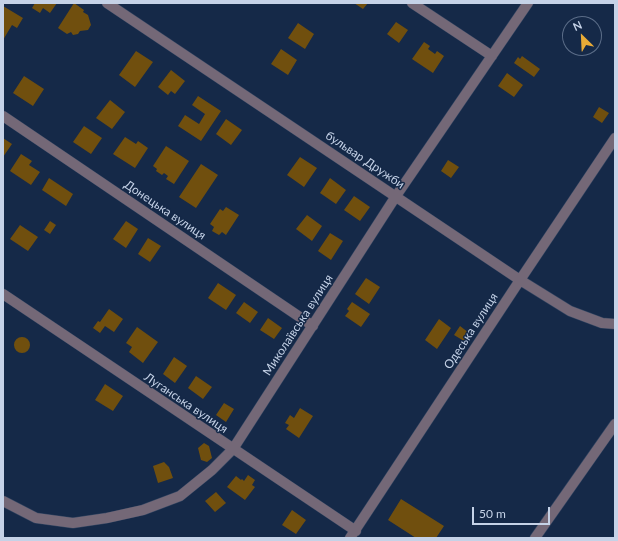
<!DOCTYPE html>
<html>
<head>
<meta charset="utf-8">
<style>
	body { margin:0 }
	#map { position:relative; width:618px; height:541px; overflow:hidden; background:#152948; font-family:Lato,sans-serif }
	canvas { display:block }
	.frame { position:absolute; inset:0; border:4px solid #c5d2e7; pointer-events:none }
	.north { position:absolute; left:562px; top:16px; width:40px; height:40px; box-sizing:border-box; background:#152948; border:1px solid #5b6d88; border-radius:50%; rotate:336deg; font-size:11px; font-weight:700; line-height:16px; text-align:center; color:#c5d2e7 }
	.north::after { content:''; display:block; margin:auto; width:14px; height:18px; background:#e8ab37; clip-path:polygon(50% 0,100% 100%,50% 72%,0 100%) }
	.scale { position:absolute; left:472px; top:507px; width:78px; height:18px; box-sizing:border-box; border:2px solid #c5d2e7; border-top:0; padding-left:5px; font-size:12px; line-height:14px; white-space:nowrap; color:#c5d2e7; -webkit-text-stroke:3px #152948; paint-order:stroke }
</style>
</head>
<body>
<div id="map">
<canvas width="618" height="541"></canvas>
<div class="frame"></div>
<div class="north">N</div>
<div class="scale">50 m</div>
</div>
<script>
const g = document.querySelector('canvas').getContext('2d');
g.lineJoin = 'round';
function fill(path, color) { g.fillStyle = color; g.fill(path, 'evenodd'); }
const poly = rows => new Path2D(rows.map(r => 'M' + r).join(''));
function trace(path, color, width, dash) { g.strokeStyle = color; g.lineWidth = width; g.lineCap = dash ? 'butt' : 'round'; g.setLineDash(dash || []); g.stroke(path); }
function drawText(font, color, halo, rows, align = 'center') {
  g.font = font + ' Lato,sans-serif'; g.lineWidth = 3; g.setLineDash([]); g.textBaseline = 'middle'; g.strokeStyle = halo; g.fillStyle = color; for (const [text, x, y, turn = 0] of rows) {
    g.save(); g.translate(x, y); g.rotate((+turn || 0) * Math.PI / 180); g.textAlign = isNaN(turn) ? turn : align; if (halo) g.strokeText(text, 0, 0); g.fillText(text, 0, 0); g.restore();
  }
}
fill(poly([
	[35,3,57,3,50,13,43,8,40,13,32,8],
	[74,3,84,10,83,12,88,15,91,25,88,30,80,31,78,34,73,35,71,32,67,34,58,28],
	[354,3,368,3,363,9],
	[3,6,23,18,17,28,12,25,3,40],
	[396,22,408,30,399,43,387,34],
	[298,23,314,34,305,49,288,38],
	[424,42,430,46,428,49,435,54,437,51,444,56,433,73,412,59],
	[281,49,297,60,288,75,271,64],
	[136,51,153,62,135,87,119,75],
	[522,56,540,69,534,77,514,63,518,57,520,59],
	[171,70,185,81,175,94,171,91,168,95,158,87],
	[507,73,523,85,514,97,498,86],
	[24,76,44,89,33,106,13,93],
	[198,96,221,111,201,141,178,126,185,115,199,124,205,114,192,105],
	[110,100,125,112,112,129,96,118],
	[599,107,609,113,602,123,593,117],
	[226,119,242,130,231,145,216,134],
	[84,126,102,138,91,154,73,142],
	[125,137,136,144,138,141,148,148,135,168,113,154],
	[3,138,12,144,3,157],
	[166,146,189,161,174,184,166,179,168,176,164,173,162,175,156,171,157,169,153,166],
	[21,154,32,161,29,165,40,172,31,185,10,171],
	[300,157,317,168,304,187,287,175],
	[448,160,459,167,451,178,441,171],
	[201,164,218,175,196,208,179,197],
	[49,178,73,194,66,206,42,190],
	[330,178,346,190,336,204,320,193],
	[354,196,370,207,360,221,344,210],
	[226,207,239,215,226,235,222,232,219,235,212,231,214,227,210,224,220,209,223,211],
	[307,215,322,226,312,241,296,229],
	[50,221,56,225,50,234,44,230],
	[126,221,138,229,126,248,113,239],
	[20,225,38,237,28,251,10,239],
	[330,233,343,241,331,260,318,251],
	[148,238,161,246,150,262,138,254],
	[366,278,380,287,369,304,355,294],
	[218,283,236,295,226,310,208,298],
	[244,302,258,312,250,323,236,313],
	[352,302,370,314,361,327,345,316,349,311,347,309],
	[109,309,123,319,114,332,105,326,100,333,93,328,98,321,100,322],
	[268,318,282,328,274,339,260,330],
	[439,319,451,328,437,349,425,340],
	[460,326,469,333,464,341,454,335],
	[137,327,158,342,143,363,129,352,132,347,126,343],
	'14 345a8 8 0 1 1 16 0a8 8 0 1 1-16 0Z',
	[174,357,187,366,175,383,163,374],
	[196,376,212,387,203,399,188,388],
	[105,384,123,396,113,411,95,400],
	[224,403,234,409,226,422,216,415],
	[300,408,313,416,299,438,286,429,289,425,285,423,290,415,294,418],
	[204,443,209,446,212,458,207,462,201,460,198,448],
	[164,462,169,467,173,478,158,483,153,466],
	[248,475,255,480,252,485,255,487,245,500,227,487,236,476,241,480,242,479,244,481],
	[216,492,226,503,215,512,205,501],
	[401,499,444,526,436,538,416,538,388,520],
	[292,510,306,520,296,534,282,525]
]), '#704f0e');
const minor = poly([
	[107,3,520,280,570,311,602,323,615,324],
	[412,3,492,56],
	[3,116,313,326],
	[3,294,356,531],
	[3,501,36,518,73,523,107,518,143,510,180,496,212,470,233,449,396,196,528,3],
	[350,538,520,280,615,138],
	[535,538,615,424]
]);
trace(minor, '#314461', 11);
trace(minor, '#746877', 10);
drawText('12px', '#c5d2e7', '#152948', [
	["бульвар Дружби",365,160,34],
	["Донецька вулиця",165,210,34],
	["Миколаївська вулиця",298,325,-57],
	["Одеська вулиця",471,331,-57],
	["Луганська вулиця",186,403,34]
]);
</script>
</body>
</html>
